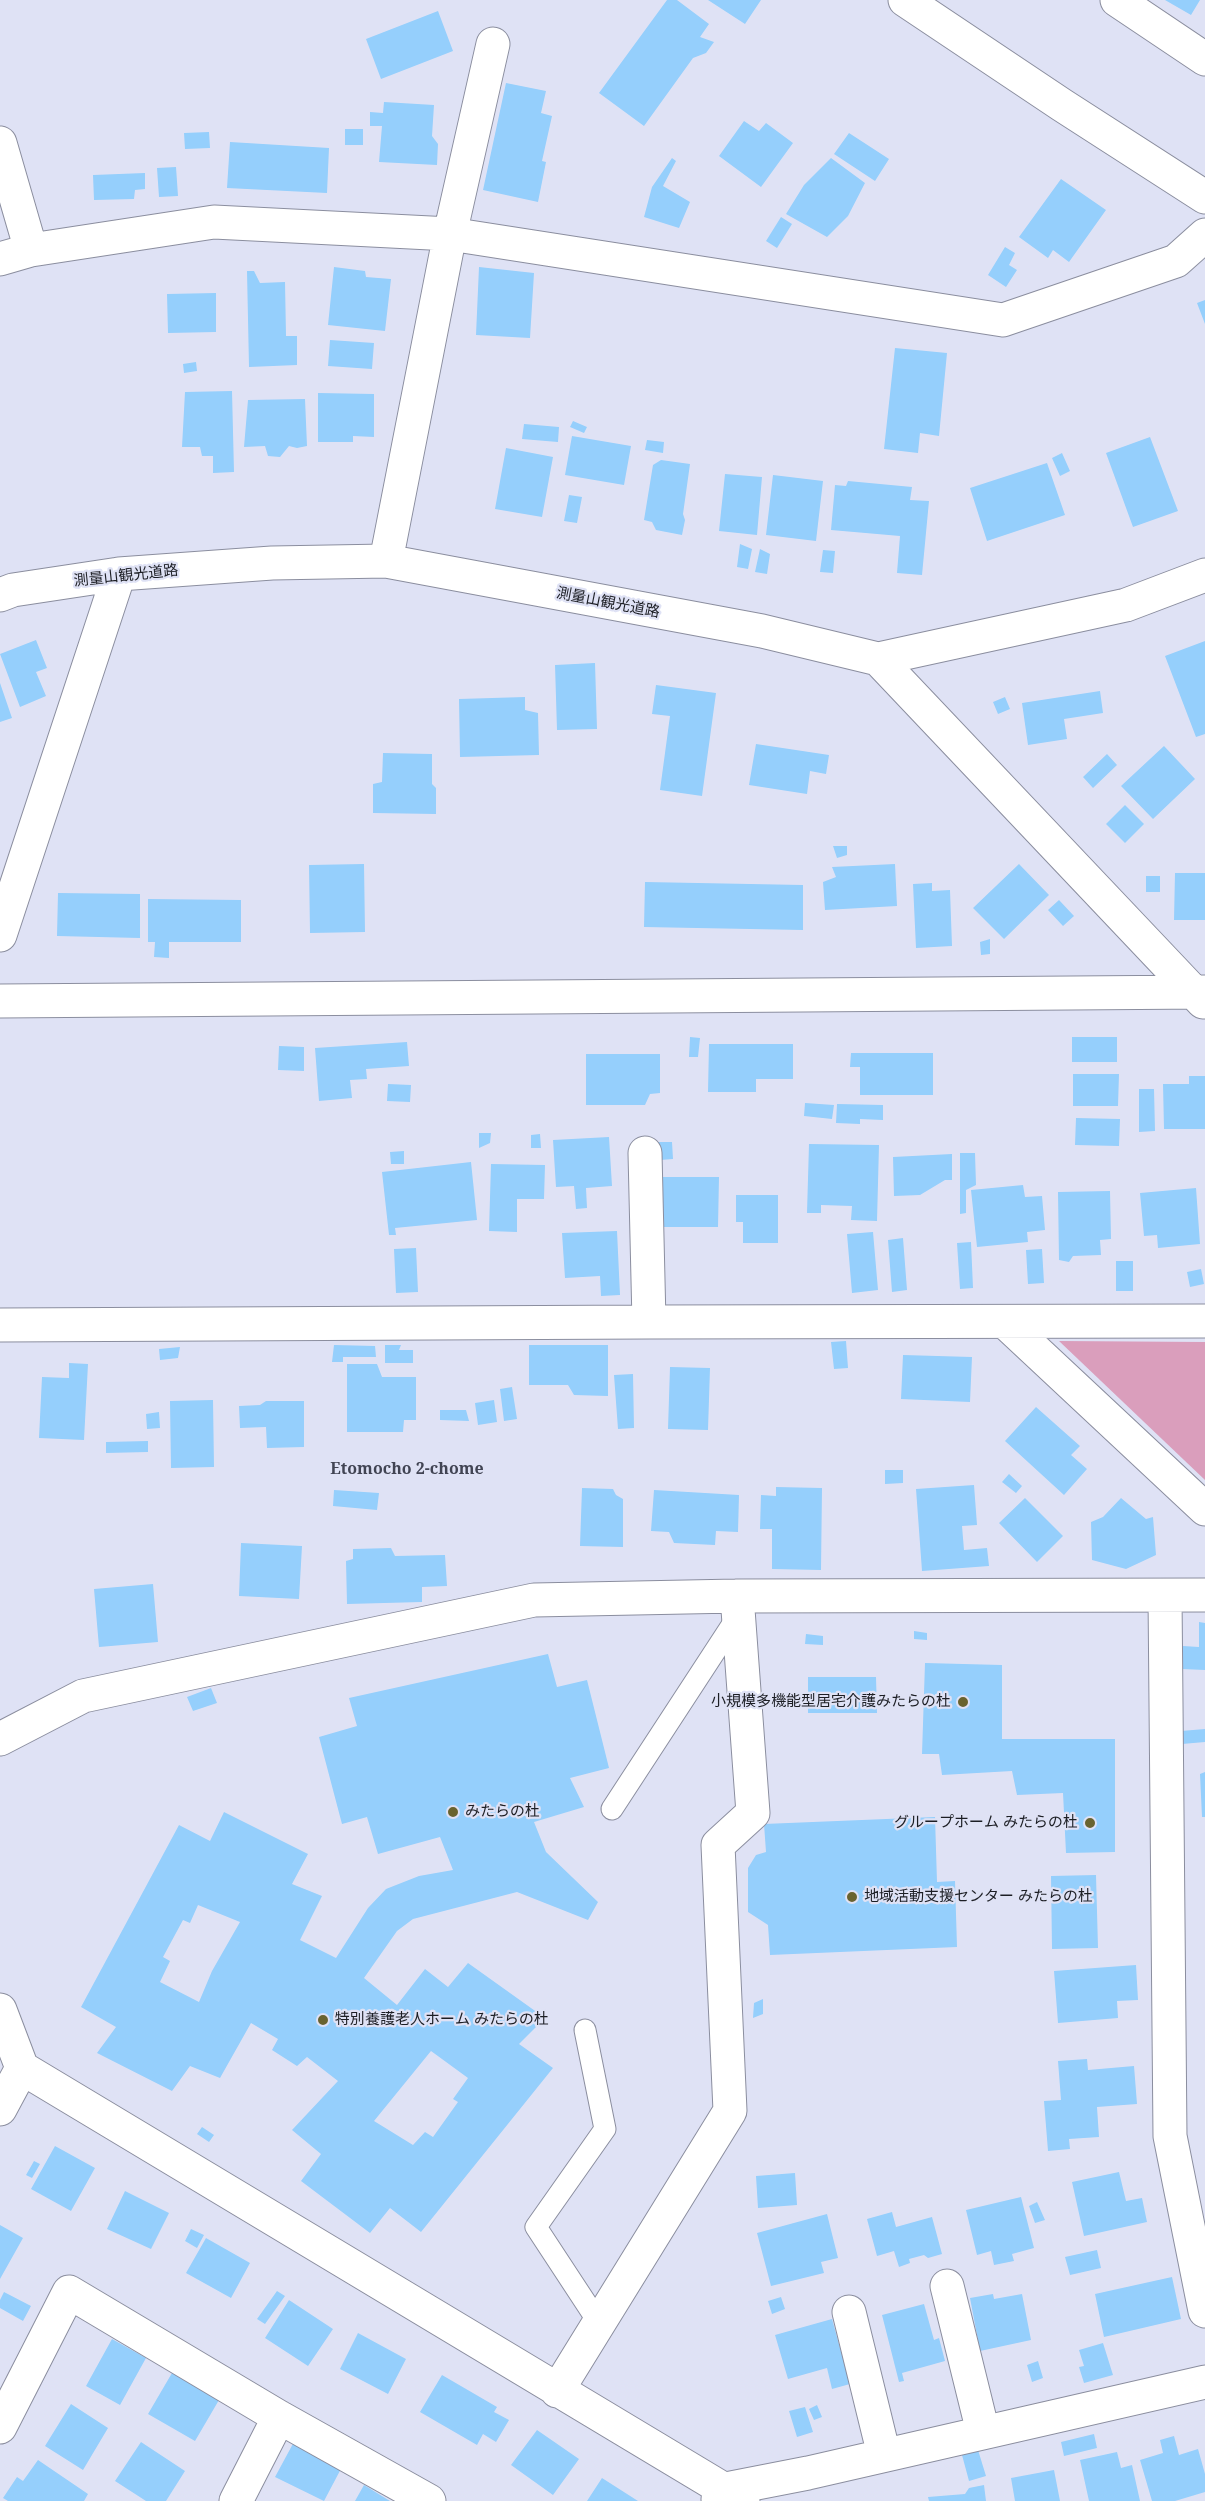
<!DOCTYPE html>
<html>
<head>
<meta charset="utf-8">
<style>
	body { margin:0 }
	canvas { display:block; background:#dfe2f5 }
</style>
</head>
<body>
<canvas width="1205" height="2501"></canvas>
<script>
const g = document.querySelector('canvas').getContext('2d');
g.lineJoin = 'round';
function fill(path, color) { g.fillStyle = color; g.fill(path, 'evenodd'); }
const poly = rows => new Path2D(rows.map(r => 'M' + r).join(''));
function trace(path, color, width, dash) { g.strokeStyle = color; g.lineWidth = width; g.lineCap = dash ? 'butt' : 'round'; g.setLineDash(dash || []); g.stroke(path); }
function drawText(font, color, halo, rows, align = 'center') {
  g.font = font + ' "Noto Serif","Noto Sans JP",serif'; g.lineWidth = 4.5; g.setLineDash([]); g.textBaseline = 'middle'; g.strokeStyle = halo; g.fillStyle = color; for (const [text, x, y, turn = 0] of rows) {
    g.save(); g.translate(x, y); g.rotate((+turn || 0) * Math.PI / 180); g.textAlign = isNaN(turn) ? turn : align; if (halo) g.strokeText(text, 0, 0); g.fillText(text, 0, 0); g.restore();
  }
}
fill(poly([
	[1059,1341,1205,1342,1205,1480]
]), '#da9ebc');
fill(poly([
	[667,0,677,0,709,24,700,37,714,42,706,53,693,58,644,126,599,93],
	[708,0,761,0,745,24],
	[1165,0,1200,0,1191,15],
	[438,11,453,51,381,79,366,39],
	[506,83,546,91,541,113,552,116,542,161,546,162,538,202,483,190],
	[384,102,434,105,432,136,438,144,437,165,379,162,382,126,370,126,370,112,383,113],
	[744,121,759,131,766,123,793,143,761,187,719,156],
	[345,129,363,129,363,145,345,145],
	[209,132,210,148,185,149,184,133],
	[849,133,889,159,875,181,834,154],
	[230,142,329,148,327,193,227,188],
	[672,158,676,161,663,186,690,202,679,228,644,217,652,187],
	[831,158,865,183,848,216,827,237,786,214,804,185],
	[176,167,178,196,159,197,157,168],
	[145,173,145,189,135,190,134,199,94,200,93,175],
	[1061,179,1106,210,1069,262,1053,250,1048,258,1019,237],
	[781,217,792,224,777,248,766,241],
	[1005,247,1015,253,1009,265,1017,270,1006,287,988,275],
	[334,267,365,271,366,277,391,279,385,331,328,325],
	[479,267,534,273,530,338,476,335],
	[247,271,254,271,260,283,285,282,286,336,297,336,297,365,249,367],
	[216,293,216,332,168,333,167,294],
	[1205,300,1205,324,1197,303],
	[330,340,374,343,372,369,328,366],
	[895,348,947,353,939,436,920,433,918,453,884,449],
	[196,362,197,371,184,373,183,364],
	[232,391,234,472,213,473,213,456,202,456,200,447,182,447,185,392],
	[318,393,374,394,374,437,353,436,353,442,318,442],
	[305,399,307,446,297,448,289,446,280,457,268,456,265,446,244,447,248,400],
	[573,421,587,427,584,433,570,427],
	[524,424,559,427,558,442,522,439],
	[572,436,631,446,624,485,565,475],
	[1150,437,1178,511,1133,527,1106,453],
	[647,440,664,442,663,453,645,450],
	[506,448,553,457,542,517,495,509],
	[1062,453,1070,471,1060,476,1052,458],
	[661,460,690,464,683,514,685,520,682,535,656,530,652,522,644,520,653,465],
	[1047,463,1065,515,987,541,970,488],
	[725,474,762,477,757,535,719,531],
	[773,475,823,481,816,541,766,535],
	[848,481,912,487,910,500,929,501,922,575,897,573,900,536,831,530,835,485,846,486],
	[569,495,582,497,577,523,564,521],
	[740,544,752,549,748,569,737,567],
	[760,549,770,554,767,574,755,572],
	[823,550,835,551,833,573,820,572],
	[36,640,47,668,36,672,46,696,20,707,0,654],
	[1205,641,1205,734,1196,737,1165,656],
	[595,663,597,729,557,730,555,665],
	[0,683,12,718,0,722],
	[656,685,716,693,702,796,660,790,670,716,652,714],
	[1100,691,1103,713,1064,719,1067,739,1028,745,1022,703],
	[525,697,525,710,538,713,539,755,460,757,459,699],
	[1005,697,1010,709,998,714,993,702],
	[756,744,829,755,826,774,810,771,807,794,749,785],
	[1164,746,1195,779,1153,819,1121,786],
	[383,753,432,754,432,784,436,788,436,814,373,813,373,784,382,782],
	[1107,754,1117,765,1093,788,1083,777],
	[1125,805,1144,824,1125,843,1106,824],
	[833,846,847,846,847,855,837,858],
	[364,864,365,932,310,933,309,865],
	[895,864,897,906,825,910,823,882,836,877,832,867],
	[1019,864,1049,895,1004,939,973,908],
	[1175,873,1205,873,1205,920,1174,920],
	[1146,876,1160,876,1160,892,1146,892],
	[645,882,803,885,803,930,644,927],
	[932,883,932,891,950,890,952,946,916,948,913,884],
	[58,893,140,894,140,938,57,936],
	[148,899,241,900,241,942,169,942,169,958,154,957,155,942,148,942],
	[1059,900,1074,916,1063,926,1048,910],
	[990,939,990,954,981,955,980,942],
	[690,1037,700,1038,698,1057,689,1057],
	[1072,1037,1117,1037,1117,1062,1072,1062],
	[407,1042,409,1066,366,1069,367,1079,350,1080,352,1098,319,1101,315,1048],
	[709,1044,793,1044,793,1079,756,1079,756,1092,708,1092],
	[279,1046,304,1047,304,1071,278,1070],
	[851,1053,933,1053,933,1095,860,1095,860,1067,850,1067],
	[586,1054,660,1054,660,1093,650,1094,645,1105,586,1105],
	[1073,1074,1119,1074,1118,1106,1073,1106],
	[1189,1076,1205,1076,1205,1129,1164,1129,1163,1084,1189,1084],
	[388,1084,411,1085,410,1102,387,1101],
	[1139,1089,1154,1089,1155,1131,1139,1132],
	[805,1103,834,1105,832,1119,804,1116],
	[837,1104,883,1105,883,1120,860,1119,860,1124,836,1123],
	[1076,1118,1120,1119,1119,1146,1075,1145],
	[479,1133,491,1133,490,1143,479,1148],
	[540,1134,541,1148,531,1148,531,1135],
	[609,1137,612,1186,586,1188,587,1208,576,1209,574,1186,556,1187,553,1140],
	[659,1142,672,1142,673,1159,660,1160],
	[809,1144,879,1145,877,1221,851,1220,852,1206,821,1205,821,1213,807,1213],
	[404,1151,404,1164,391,1164,390,1152],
	[960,1153,975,1153,976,1185,966,1190,966,1213,960,1214],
	[952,1154,952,1180,945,1180,920,1195,894,1196,893,1157],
	[471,1162,477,1220,395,1228,396,1235,389,1235,382,1172],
	[491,1164,545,1165,544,1199,517,1199,517,1232,489,1231],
	[663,1177,719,1177,718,1227,662,1227],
	[1023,1185,1025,1197,1042,1196,1045,1230,1027,1232,1028,1242,977,1247,971,1190],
	[1196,1188,1200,1244,1158,1248,1157,1235,1144,1236,1140,1193],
	[1110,1191,1111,1239,1100,1240,1101,1255,1073,1256,1069,1262,1059,1260,1058,1192],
	[736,1195,778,1195,778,1243,743,1243,743,1222,736,1222],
	[617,1231,620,1295,601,1296,600,1276,565,1278,562,1233],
	[873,1232,878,1290,852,1293,847,1234],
	[903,1238,907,1290,892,1292,888,1240],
	[971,1242,973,1288,960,1289,957,1243],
	[416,1248,418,1292,396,1293,394,1249],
	[1042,1249,1044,1283,1028,1284,1026,1250],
	[1116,1261,1133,1261,1133,1291,1116,1291],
	[1201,1269,1204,1284,1190,1287,1187,1272],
	[846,1341,848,1368,834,1369,831,1342],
	[334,1345,375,1346,376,1357,343,1357,343,1362,332,1362],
	[385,1345,401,1345,399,1350,413,1350,413,1363,385,1363],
	[529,1345,608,1345,608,1396,574,1395,568,1385,529,1385],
	[180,1347,178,1358,160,1360,159,1349],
	[903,1355,972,1357,970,1402,901,1399],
	[69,1363,88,1364,84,1440,39,1438,42,1377,69,1378],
	[347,1364,377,1364,382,1377,416,1377,416,1420,404,1420,403,1432,347,1432],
	[670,1367,710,1368,708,1430,668,1429],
	[633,1374,634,1428,618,1429,614,1375],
	[512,1387,517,1419,504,1421,500,1389],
	[213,1400,214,1467,171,1468,170,1401],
	[494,1400,497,1422,478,1425,475,1403],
	[266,1401,304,1401,304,1447,267,1448,266,1427,240,1428,239,1406,260,1405],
	[1036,1407,1080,1446,1071,1455,1087,1469,1064,1495,1005,1441],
	[440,1410,466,1410,469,1421,440,1420],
	[159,1412,160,1428,147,1429,146,1414],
	[148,1441,148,1452,106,1453,106,1442],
	[885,1470,903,1470,903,1483,885,1484],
	[1009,1474,1022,1486,1016,1493,1002,1482],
	[974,1485,977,1525,962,1526,964,1550,987,1548,989,1566,922,1571,916,1489],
	[776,1487,822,1488,821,1570,772,1569,772,1529,760,1529,761,1495,776,1496],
	[582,1488,613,1489,616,1495,623,1499,623,1547,580,1546],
	[334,1490,379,1493,377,1510,333,1506],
	[654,1490,739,1495,738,1532,716,1531,715,1545,674,1543,669,1532,651,1531],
	[1025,1498,1063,1536,1037,1562,999,1523],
	[1121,1498,1146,1519,1153,1517,1156,1555,1126,1569,1092,1560,1091,1522,1103,1517],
	[241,1543,302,1546,299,1599,239,1596],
	[391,1548,395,1556,445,1555,447,1586,422,1587,422,1602,347,1604,346,1561,353,1559,353,1549],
	[153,1584,158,1642,99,1647,94,1589],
	[1199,1622,1205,1623,1205,1670,1182,1669,1183,1646,1199,1647],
	[914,1631,927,1633,927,1640,914,1639],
	[806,1634,823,1636,823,1645,805,1644],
	[548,1654,557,1687,587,1680,609,1768,570,1778,584,1807,534,1822,546,1852,598,1902,588,1920,517,1892,413,1919,397,1931,364,1978,397,2005,425,1969,448,1987,468,1963,545,2018,519,2044,553,2068,421,2232,390,2208,370,2233,301,2181,321,2154,292,2130,338,2081,307,2057,297,2066,272,2050,278,2039,251,2023,220,2078,190,2066,172,2091,97,2053,116,2027,81,2007,179,1825,210,1841,224,1812,308,1854,292,1884,322,1896,300,1940,336,1958,368,1908,386,1889,419,1876,453,1870,440,1837,378,1854,367,1817,342,1824,319,1737,357,1726,349,1698],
	[198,1905,240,1922,212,1971,199,2002,160,1982,170,1961,163,1957,183,1920,190,1923],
	[431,2051,468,2078,453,2099,458,2102,433,2137,425,2132,413,2145,374,2121],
	[925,1663,1002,1665,1002,1739,1115,1739,1115,1852,1066,1853,1063,1793,1017,1795,1012,1771,942,1775,939,1754,922,1754],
	[808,1677,876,1677,877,1713,808,1713],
	[211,1688,217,1703,193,1711,187,1697],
	[1205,1729,1205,1742,1182,1744,1181,1731],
	[1205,1772,1205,1817,1202,1817,1200,1774],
	[935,1817,937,1882,955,1881,957,1947,770,1955,768,1925,748,1912,748,1868,756,1855,766,1852,764,1824],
	[1096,1875,1098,1948,1052,1949,1051,1876],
	[1136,1965,1138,2000,1117,2001,1118,2018,1058,2023,1054,1971],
	[763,1999,763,2014,753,2018,754,2003],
	[1087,2059,1088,2070,1134,2066,1137,2104,1097,2107,1099,2137,1069,2139,1070,2149,1048,2151,1044,2101,1061,2100,1058,2061],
	[202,2127,214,2135,209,2142,197,2134],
	[55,2146,95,2168,71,2211,31,2189],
	[34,2161,40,2164,32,2178,26,2175],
	[1119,2172,1126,2201,1142,2198,1147,2222,1084,2236,1072,2182],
	[795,2173,797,2205,758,2208,756,2176],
	[125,2191,169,2213,151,2249,107,2229],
	[1021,2197,1034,2248,1012,2254,1014,2261,994,2265,991,2251,977,2255,966,2210],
	[1037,2202,1045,2220,1035,2223,1029,2206],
	[892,2212,896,2227,932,2217,942,2254,928,2258,924,2255,909,2259,910,2263,899,2267,894,2251,877,2256,867,2219],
	[827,2214,838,2258,821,2262,824,2273,771,2286,757,2233],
	[0,2225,23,2238,0,2279],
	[191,2229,204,2235,197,2248,185,2241],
	[206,2238,250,2263,231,2298,186,2273],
	[1097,2250,1101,2268,1070,2275,1065,2257],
	[1172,2277,1181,2319,1104,2337,1095,2294],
	[277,2291,285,2296,265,2324,257,2319],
	[4,2292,31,2306,23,2321,0,2308,0,2300],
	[993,2294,994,2299,1022,2294,1031,2340,980,2351,970,2298],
	[781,2297,785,2309,772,2314,768,2301],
	[289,2300,333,2329,308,2366,265,2338],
	[924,2304,934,2340,939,2338,945,2361,902,2373,904,2381,899,2382,882,2315],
	[832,2319,850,2384,832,2389,827,2368,788,2379,775,2335],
	[358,2333,406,2359,388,2394,340,2369],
	[112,2339,146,2358,120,2405,86,2386],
	[1103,2343,1113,2375,1084,2383,1079,2367,1084,2366,1079,2350],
	[1038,2361,1043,2378,1032,2382,1027,2365],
	[172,2373,219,2400,195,2441,148,2414],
	[442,2375,497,2407,494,2412,509,2420,496,2442,483,2434,477,2445,420,2412],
	[71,2404,108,2428,83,2470,45,2446],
	[817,2405,822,2417,814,2420,809,2409],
	[805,2407,813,2432,797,2437,789,2411],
	[537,2430,579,2459,553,2495,511,2465],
	[1094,2434,1097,2448,1064,2456,1061,2442],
	[1174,2436,1179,2455,1198,2449,1205,2474,1205,2492,1175,2501,1152,2501,1140,2460,1163,2453,1160,2440],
	[295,2440,343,2465,324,2501,275,2477],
	[141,2442,185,2471,166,2501,146,2501,115,2481],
	[978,2450,986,2476,969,2481,962,2455],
	[1117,2452,1121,2468,1132,2465,1140,2501,1089,2501,1080,2460],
	[38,2460,88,2494,84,2501,8,2501,3,2498,17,2477,23,2481],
	[1054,2470,1060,2501,1015,2501,1011,2478],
	[602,2478,638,2501,587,2501],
	[364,2485,390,2501,355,2501],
	[984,2485,986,2501,929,2501,928,2497,965,2494,969,2488]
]), '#95cffc');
const lane = poly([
	[612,1809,738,1616],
	[585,2030,605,2129,536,2227,599,2323]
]);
const street = poly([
	[905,0,1062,105,1205,197],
	[1117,0,1205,59],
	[0,143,31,250],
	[0,259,31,250,214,222,450,234,1003,320,1176,261,1205,235],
	[386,561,450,234,493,44],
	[0,595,13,590,119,574,272,563,386,561,762,631,878,659,1126,605,1205,575],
	[878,659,1203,1002],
	[0,935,119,574],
	[0,1001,1205,992],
	[649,1322,1205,1321],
	[1006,1323,1205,1509],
	[0,1325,649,1322,645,1153],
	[1165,1596,1170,2136,1205,2311],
	[0,1739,83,1696,534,1600,737,1596,1205,1595],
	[0,2010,22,2068,743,2501],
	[0,2109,22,2068],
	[947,2286,983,2432],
	[849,2312,884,2455],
	[557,2391,730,2111,718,1845,753,1813,737,1596],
	[0,2427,69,2292,279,2417,429,2501],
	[718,2499,721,2490,808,2473,1205,2382],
	[236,2501,279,2417]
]);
trace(lane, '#8b8e9f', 23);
trace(street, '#8b8e9f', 35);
trace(lane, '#fff', 21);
trace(street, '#fff', 33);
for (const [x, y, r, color] of [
	[963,1702,6,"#69632f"],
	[453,1812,6,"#69632f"],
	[1090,1823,6,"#69632f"],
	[852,1897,6,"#69632f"],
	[323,2020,6,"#69632f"]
]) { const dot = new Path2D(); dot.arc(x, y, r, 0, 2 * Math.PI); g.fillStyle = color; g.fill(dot); trace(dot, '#dfe2f5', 2); }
drawText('15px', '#1c1e24', '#dfe2f5', [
	["測量山観光道路",126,576,-6],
	["測量山観光道路",608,603,11]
]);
drawText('15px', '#1c1e24', '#dfe2f5', [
	["小規模多機能型居宅介護みたらの杜",951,1702,"right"],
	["みたらの杜",465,1812],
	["グループホーム みたらの杜",1078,1823,"right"],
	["地域活動支援センター みたらの杜",864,1897],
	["特別養護老人ホーム みたらの杜",335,2020]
], 'left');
drawText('bold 16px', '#414453', '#dfe2f5', [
	["Etomocho 2-chome",407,1469]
]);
</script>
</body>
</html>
